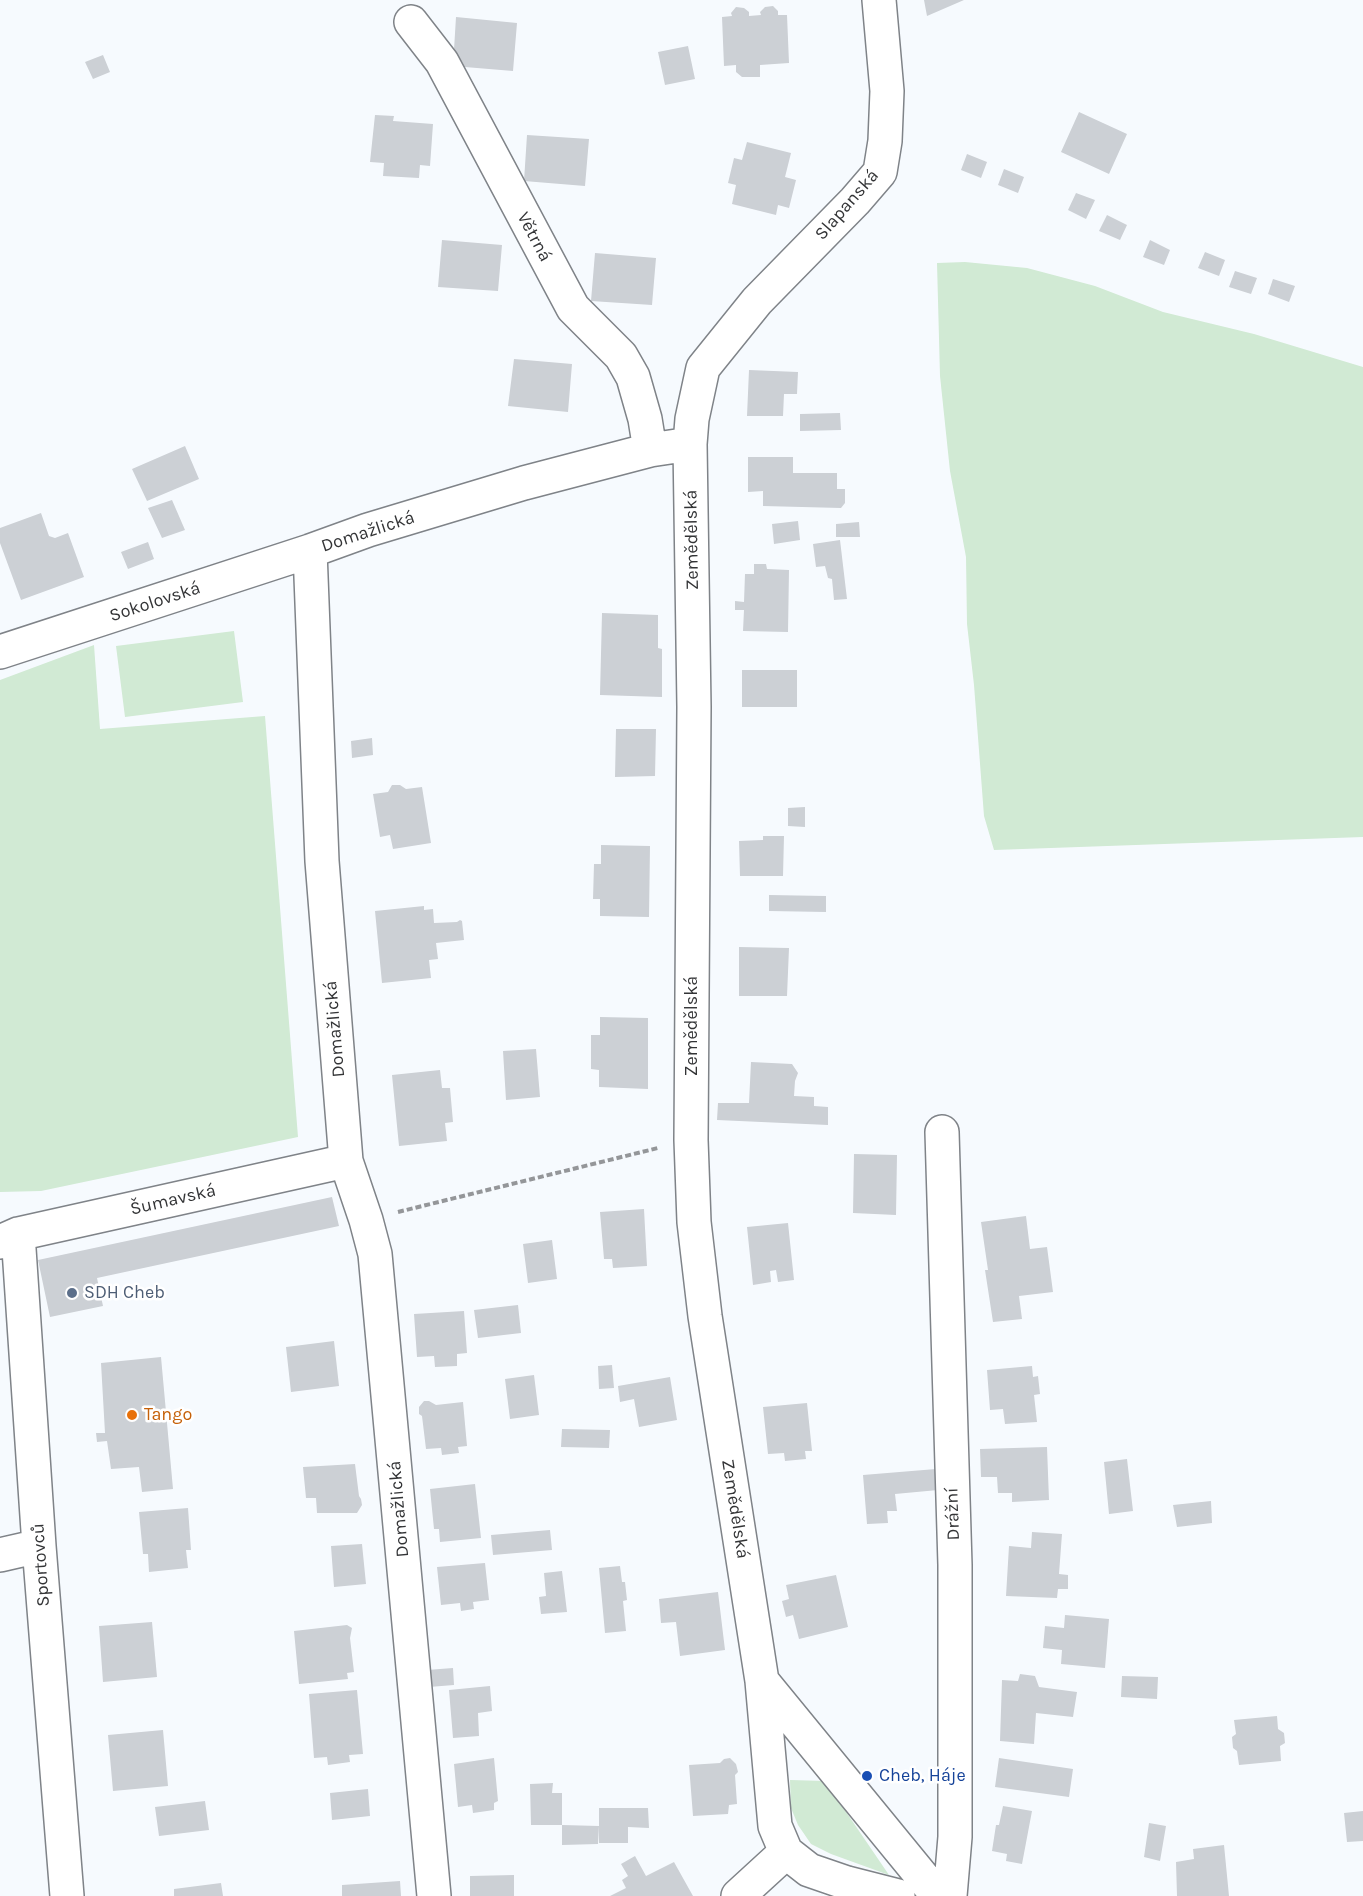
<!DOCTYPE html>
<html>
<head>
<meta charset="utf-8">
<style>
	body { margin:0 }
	canvas { display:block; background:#f6fafe }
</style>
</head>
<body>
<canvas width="1363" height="1896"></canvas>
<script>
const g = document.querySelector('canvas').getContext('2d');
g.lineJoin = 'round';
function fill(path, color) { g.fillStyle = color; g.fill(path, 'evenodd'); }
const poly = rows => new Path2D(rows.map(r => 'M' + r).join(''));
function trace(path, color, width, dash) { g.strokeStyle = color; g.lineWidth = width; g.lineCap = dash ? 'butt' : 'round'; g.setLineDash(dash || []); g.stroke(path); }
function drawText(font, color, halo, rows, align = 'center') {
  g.font = font + ' Karla,sans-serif'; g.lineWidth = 5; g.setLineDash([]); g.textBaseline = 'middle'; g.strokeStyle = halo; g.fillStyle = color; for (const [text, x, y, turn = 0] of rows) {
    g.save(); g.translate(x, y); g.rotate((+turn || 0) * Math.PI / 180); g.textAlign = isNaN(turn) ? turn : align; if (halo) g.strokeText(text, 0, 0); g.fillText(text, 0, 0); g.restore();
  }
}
fill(poly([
	[965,262,1027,268,1095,286,1163,312,1254,334,1363,367,1363,837,994,850,984,816,974,685,967,624,966,557,950,471,940,376,937,263],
	[234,631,243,702,125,717,116,646],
	[94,645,100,729,265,716,298,1137,41,1191,0,1192,0,680],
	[790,1780,825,1781,889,1875,831,1854,811,1844,798,1825,791,1808]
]), '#d1ead4');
fill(poly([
	[924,0,964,0,927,16],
	[773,6,778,11,778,15,787,15,789,63,760,65,760,77,742,77,736,72,736,65,724,66,722,17,732,16,731,13,736,7,744,8,749,12,749,16,761,15,760,12,765,7],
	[456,17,517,23,513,71,453,66],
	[688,46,695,79,665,85,658,52],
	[103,55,110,72,93,79,85,62],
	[1079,112,1127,134,1109,174,1061,152],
	[375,115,394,116,393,121,433,124,430,166,420,165,419,178,383,176,384,163,370,162],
	[527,135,589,139,585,186,524,181],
	[747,142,791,153,785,177,796,180,789,208,778,205,776,215,732,204,736,185,728,183,734,158,742,160],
	[967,154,987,162,981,178,961,170],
	[1004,169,1024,177,1018,193,998,185],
	[1076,193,1095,200,1086,219,1068,210],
	[1107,215,1127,225,1120,240,1099,231],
	[442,240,502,245,498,291,438,287],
	[1150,240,1170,250,1164,265,1143,257],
	[1205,252,1225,260,1219,276,1198,268],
	[595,253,656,258,652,305,591,301],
	[1235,271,1257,278,1251,294,1229,287],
	[1273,279,1295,286,1289,302,1268,294],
	[514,359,572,364,568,412,508,406],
	[749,370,798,372,797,394,784,394,783,416,747,416],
	[840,413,841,430,800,431,800,414],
	[185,446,199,479,147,501,132,469],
	[748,457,793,457,793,473,837,473,837,489,845,489,845,503,841,508,763,506,763,491,748,492],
	[172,500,185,530,162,538,148,508],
	[41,513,49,536,55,538,68,533,84,577,21,600,0,543,0,528],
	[798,521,800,540,774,544,772,524],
	[859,522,860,537,836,537,836,524],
	[840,540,847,599,834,600,832,579,828,578,825,566,816,567,813,544],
	[148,542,154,559,128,569,121,552],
	[754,564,766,564,767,569,789,570,788,632,743,631,744,610,735,610,735,601,744,602,745,574,754,574],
	[602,613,658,615,658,648,662,649,662,697,600,695],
	[742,670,797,670,797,707,742,707],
	[616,729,656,729,655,776,615,777],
	[372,738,373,755,352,758,351,741],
	[392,785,400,785,406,789,422,787,431,843,393,849,390,835,380,837,373,794,388,792],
	[805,807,805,827,788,826,788,808],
	[763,836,784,836,783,876,740,876,739,841,763,840],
	[601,845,650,846,649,917,600,916,600,899,593,899,594,864,601,864],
	[769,895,826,896,826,912,769,911],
	[424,906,424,910,433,909,434,923,457,922,460,920,462,921,464,940,436,943,438,959,429,960,431,978,382,983,375,911],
	[739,947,789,948,787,996,739,996],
	[600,1017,648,1018,648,1089,599,1087,599,1070,591,1069,591,1035,600,1035],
	[536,1049,540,1097,506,1100,503,1051],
	[751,1062,792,1064,798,1073,795,1081,794,1096,814,1097,814,1106,828,1107,828,1125,717,1120,718,1103,749,1103],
	[440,1070,442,1088,450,1088,453,1122,445,1123,447,1141,399,1146,392,1075],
	[854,1154,897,1155,896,1215,853,1213],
	[332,1197,339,1226,97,1278,103,1306,50,1317,38,1260],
	[644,1209,647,1266,613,1268,612,1259,604,1259,600,1212],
	[1026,1216,1030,1249,1047,1247,1053,1292,1019,1296,1022,1319,993,1322,985,1270,988,1270,981,1222],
	[788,1223,794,1280,778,1282,776,1270,770,1271,771,1282,753,1285,747,1227],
	[552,1240,557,1279,528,1283,523,1244],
	[518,1305,521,1333,478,1338,474,1310],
	[464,1311,467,1353,457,1354,457,1366,435,1367,434,1356,417,1357,414,1314],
	[334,1341,339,1386,291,1392,286,1347],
	[161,1357,173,1489,142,1492,139,1467,111,1469,107,1441,97,1442,96,1433,105,1433,101,1363],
	[612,1365,614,1388,599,1389,598,1366],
	[1032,1366,1033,1377,1038,1376,1040,1394,1034,1395,1037,1422,1005,1424,1003,1409,990,1410,987,1370],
	[534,1375,539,1415,510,1419,505,1379],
	[670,1377,677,1420,639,1427,634,1399,620,1402,618,1386],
	[424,1401,429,1401,436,1405,463,1402,467,1446,458,1447,459,1453,442,1455,441,1448,426,1449,422,1416,419,1414,419,1407],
	[807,1403,812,1451,805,1451,806,1459,785,1461,784,1453,768,1454,763,1407],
	[562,1429,610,1430,609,1448,561,1447],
	[1047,1447,1049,1500,1012,1502,1012,1493,998,1493,997,1477,981,1477,980,1449],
	[1127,1459,1133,1511,1109,1514,1104,1462],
	[355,1464,359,1496,361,1499,362,1505,357,1513,317,1513,316,1498,306,1498,303,1467],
	[936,1469,938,1490,895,1494,897,1511,887,1511,888,1523,867,1524,863,1475],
	[475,1484,481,1538,440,1542,439,1529,434,1529,430,1489],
	[1211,1501,1212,1523,1177,1527,1173,1505],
	[188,1508,191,1550,186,1550,188,1568,149,1572,148,1554,143,1554,139,1512],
	[550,1530,552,1550,493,1555,491,1535],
	[1032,1532,1062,1534,1059,1574,1068,1575,1068,1589,1058,1589,1057,1598,1006,1596,1009,1546,1031,1548],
	[362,1544,366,1584,334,1587,331,1546],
	[485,1563,489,1600,473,1602,474,1609,461,1611,460,1603,441,1605,437,1567],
	[620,1566,622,1582,625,1582,627,1600,623,1601,626,1631,605,1633,599,1568],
	[562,1571,567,1612,541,1614,539,1597,546,1596,544,1573],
	[836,1575,848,1627,799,1639,793,1615,786,1617,782,1601,789,1599,786,1585],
	[718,1592,725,1650,680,1656,676,1622,661,1623,659,1599],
	[1065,1615,1109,1619,1105,1668,1061,1664,1062,1650,1043,1648,1045,1626,1064,1628],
	[152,1622,157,1677,103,1682,99,1626],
	[347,1625,352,1628,350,1638,354,1672,347,1673,348,1679,299,1684,294,1631],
	[453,1668,454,1685,429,1687,427,1670],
	[1020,1674,1035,1676,1039,1687,1077,1692,1073,1717,1036,1713,1034,1744,1000,1741,1002,1680,1018,1681],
	[1122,1676,1158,1677,1157,1699,1121,1697],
	[490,1686,492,1711,478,1713,479,1736,453,1738,449,1690],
	[357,1690,363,1754,349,1755,350,1762,328,1765,327,1757,314,1758,309,1694],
	[1277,1716,1278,1729,1284,1733,1285,1743,1280,1746,1281,1761,1239,1765,1237,1751,1233,1748,1232,1737,1236,1734,1234,1720],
	[163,1730,168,1786,113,1791,108,1735],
	[494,1758,498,1801,494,1803,494,1810,473,1813,472,1805,458,1807,454,1764],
	[730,1758,736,1764,738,1772,735,1775,737,1804,729,1805,728,1814,693,1816,689,1765,720,1763,724,1759],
	[999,1758,1073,1769,1069,1797,995,1787],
	[553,1783,552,1793,562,1793,562,1825,531,1825,530,1784],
	[368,1789,370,1816,332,1820,330,1793],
	[205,1801,209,1830,159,1836,155,1807],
	[1003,1806,1032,1811,1022,1864,1006,1861,1007,1854,992,1851,996,1825,999,1825],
	[599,1808,648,1808,649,1828,628,1827,628,1843,599,1843],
	[1363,1811,1363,1841,1347,1842,1344,1813],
	[1149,1823,1166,1826,1160,1861,1144,1857],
	[562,1825,599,1826,598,1844,562,1845],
	[1224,1845,1229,1896,1177,1896,1176,1862,1194,1859,1193,1849],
	[635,1856,646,1876,674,1862,693,1896,610,1896,626,1888,622,1880,628,1876,621,1864],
	[514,1875,514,1896,470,1896,470,1876],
	[400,1881,401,1896,342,1896,342,1885],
	[221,1883,223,1896,174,1896,174,1889]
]), '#ccd0d5');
const minor = poly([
	[879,0,887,91,885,141,880,172,855,201,757,301,703,368,692,419,690,444,694,707,691,1140,694,1222,705,1316,762,1681,775,1826,786,1852,809,1870,847,1883,898,1896],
	[411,22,442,62,573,308,621,356,633,377,645,419,650,450],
	[310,551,322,861,346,1161,366,1220,375,1254,434,1896],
	[0,652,310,551,368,530,524,483,650,450,690,444],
	[942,1132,955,1565,955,1837,950,1896],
	[18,1234,39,1546,67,1896],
	[0,1242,18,1234,346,1161],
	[0,1555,39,1546],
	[762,1681,938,1896],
	[738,1896,786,1852]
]);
trace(minor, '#7f8388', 36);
trace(poly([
	[398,1212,658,1148]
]), '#949699', 4, [6, 3]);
trace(minor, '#fff', 33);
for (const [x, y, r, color] of [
	[72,1293,6,"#5c6f8a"],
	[132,1415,6,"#e8710a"],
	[867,1776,6,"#1a4fb4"]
]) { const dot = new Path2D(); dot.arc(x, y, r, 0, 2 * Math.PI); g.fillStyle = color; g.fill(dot); trace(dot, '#fff', 2); }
drawText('18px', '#333436', '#fff', [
	["Slapanská",847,205,-49],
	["Větrná",534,237,62],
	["Domažlická",368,532,-18],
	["Zemědělská",692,540,-91],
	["Sokolovská",155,602,-18],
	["Zemědělská",692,1026,-90],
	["Domažlická",335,1029,-95],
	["Šumavská",173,1200,-13],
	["Domažlická",399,1509,-95],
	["Zemědělská",735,1509,81],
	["Drážní",953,1514,-92],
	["Sportovců",41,1565,-94]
]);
drawText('18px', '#4e5e75', '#fff', [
	["SDH Cheb",84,1293]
], 'left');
drawText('18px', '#c56008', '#fff', [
	["Tango",144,1415]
], 'left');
drawText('18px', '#164399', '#fff', [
	["Cheb, Háje",879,1776]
], 'left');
</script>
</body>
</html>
